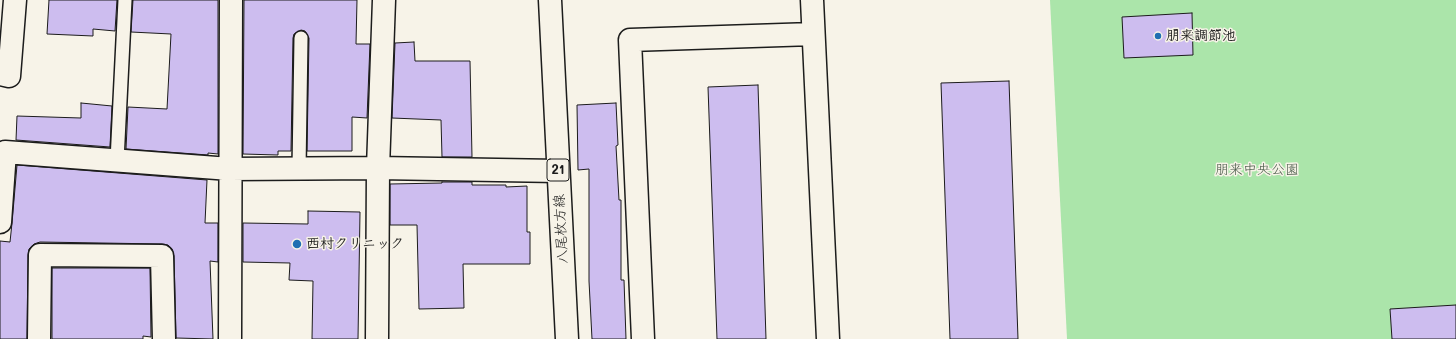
<!DOCTYPE html>
<html>
<head>
<meta charset="utf-8">
<style>
	body { margin:0 }
	canvas { display:block; background:#f7f3e8 }
</style>
</head>
<body>
<canvas width="1456" height="339"></canvas>
<script>
const g = document.querySelector('canvas').getContext('2d');
g.lineJoin = 'round';
function fill(path, color) { g.fillStyle = color; g.fill(path, 'evenodd'); }
const poly = rows => new Path2D(rows.map(r => 'M' + r).join(''));
function trace(path, color, width, dash) { g.strokeStyle = color; g.lineWidth = width; g.lineCap = dash ? 'butt' : 'round'; g.setLineDash(dash || []); g.stroke(path); }
function drawText(font, color, halo, rows, align = 'center') {
  g.font = font + ' Mali,"Klee One",sans-serif'; g.lineWidth = 3; g.setLineDash([]); g.textBaseline = 'middle'; g.strokeStyle = halo; g.fillStyle = color; for (const [text, x, y, turn = 0] of rows) {
    g.save(); g.translate(x, y); g.rotate((+turn || 0) * Math.PI / 180); g.textAlign = isNaN(turn) ? turn : align; if (halo) g.strokeText(text, 0, 0); g.fillText(text, 0, 0); g.restore();
  }
}
fill(poly([
	[1050,0,1456,0,1456,339,1067,339]
]), '#abe5aa');
const building = poly([
	[49,0,117,0,115,31,93,29,93,36,47,34,49,0],
	[133,0,218,0,218,154,208,153,208,155,126,149,128,107,167,109,171,34,131,32,133,0],
	[244,0,357,0,356,44,370,44,367,118,352,117,352,151,307,151,309,38,305,31,301,30,294,34,293,38,291,151,278,151,278,155,243,154,244,0],
	[1192,13,1193,55,1124,58,1122,17,1192,13],
	[414,42,415,61,470,61,472,157,442,157,441,120,392,118,395,43,414,42],
	[1009,81,1018,339,950,339,941,83,1009,81],
	[758,85,766,339,717,339,708,87,758,85],
	[81,103,112,106,110,147,16,140,17,116,81,118,81,103],
	[616,103,618,145,616,146,619,200,621,200,621,280,624,280,626,339,592,339,589,281,589,169,578,170,577,105,616,103],
	[17,165,207,180,205,223,218,223,218,262,210,261,213,339,176,338,174,256,172,249,168,245,162,244,40,242,34,244,29,249,28,255,27,339,0,339,0,241,10,242,12,223,17,165],
	[442,182,472,182,472,185,506,185,506,187,527,186,527,232,530,232,530,264,463,264,464,308,419,309,417,225,390,225,390,184,442,183,442,182],
	[308,211,360,212,358,339,312,339,313,281,289,280,290,263,243,262,243,223,308,224,308,211],
	[52,268,150,268,151,337,143,336,143,339,52,339,52,268],
	[1456,305,1456,339,1392,339,1390,309,1456,305]
]);
fill(building, '#cdbdef');
trace(building, '#1c1c1c', 1);
const lane = poly([
	[117,161,125,0],
	[299,169,301,38]
]);
const street = poly([
	[812,0,828,339],
	[0,74,9,76,15,0],
	[0,222,5,152,230,169,378,168,558,171],
	[39,339,40,255,162,256,164,339],
	[230,339,231,0],
	[377,339,378,168,384,0],
	[643,339,630,40,813,34]
]);
const primary = poly([
	[550,0,567,339]
]);
trace(lane, '#1c1c1c', 16);
trace(street, '#1c1c1c', 25);
trace(primary, '#1c1c1c', 25);
trace(lane, '#f7f3e8', 13);
trace(street, '#f7f3e8', 22);
trace(primary, '#f7f3e8', 22);
for (const [x, y, r, color] of [
	[1158,36,4,"#1f6fb2"],
	[297,244,5,"#1f6fb2"]
]) { const dot = new Path2D(); dot.arc(x, y, r, 0, 2 * Math.PI); g.fillStyle = color; g.fill(dot); trace(dot, '#f7f3e8', 1.5); }
for (const [x, y, w] of [
	[558,170,22]
]) { const box = new Path2D(); box.roundRect(x - w / 2, y - 11, w, 22, 3); g.fillStyle = '#f7f3e8'; g.fill(box); trace(box, '#1c1c1c', 1); }
drawText('bold 13px', '#1c1c1c', null, [
	["21",558,170]
]);
drawText('bold 14px', '#1c1c1c', '#f7f3e8', [
	["朋来調節池",1166,36],
	["西村クリニック",306,244]
], 'left');
drawText('14px', '#475847', '#f7f3e8', [
	["朋来中央公園",1257,170]
]);
drawText('14px', '#1c1c1c', '#f7f3e8', [
	["八尾枚方線",561,229,-93]
]);
</script>
</body>
</html>
